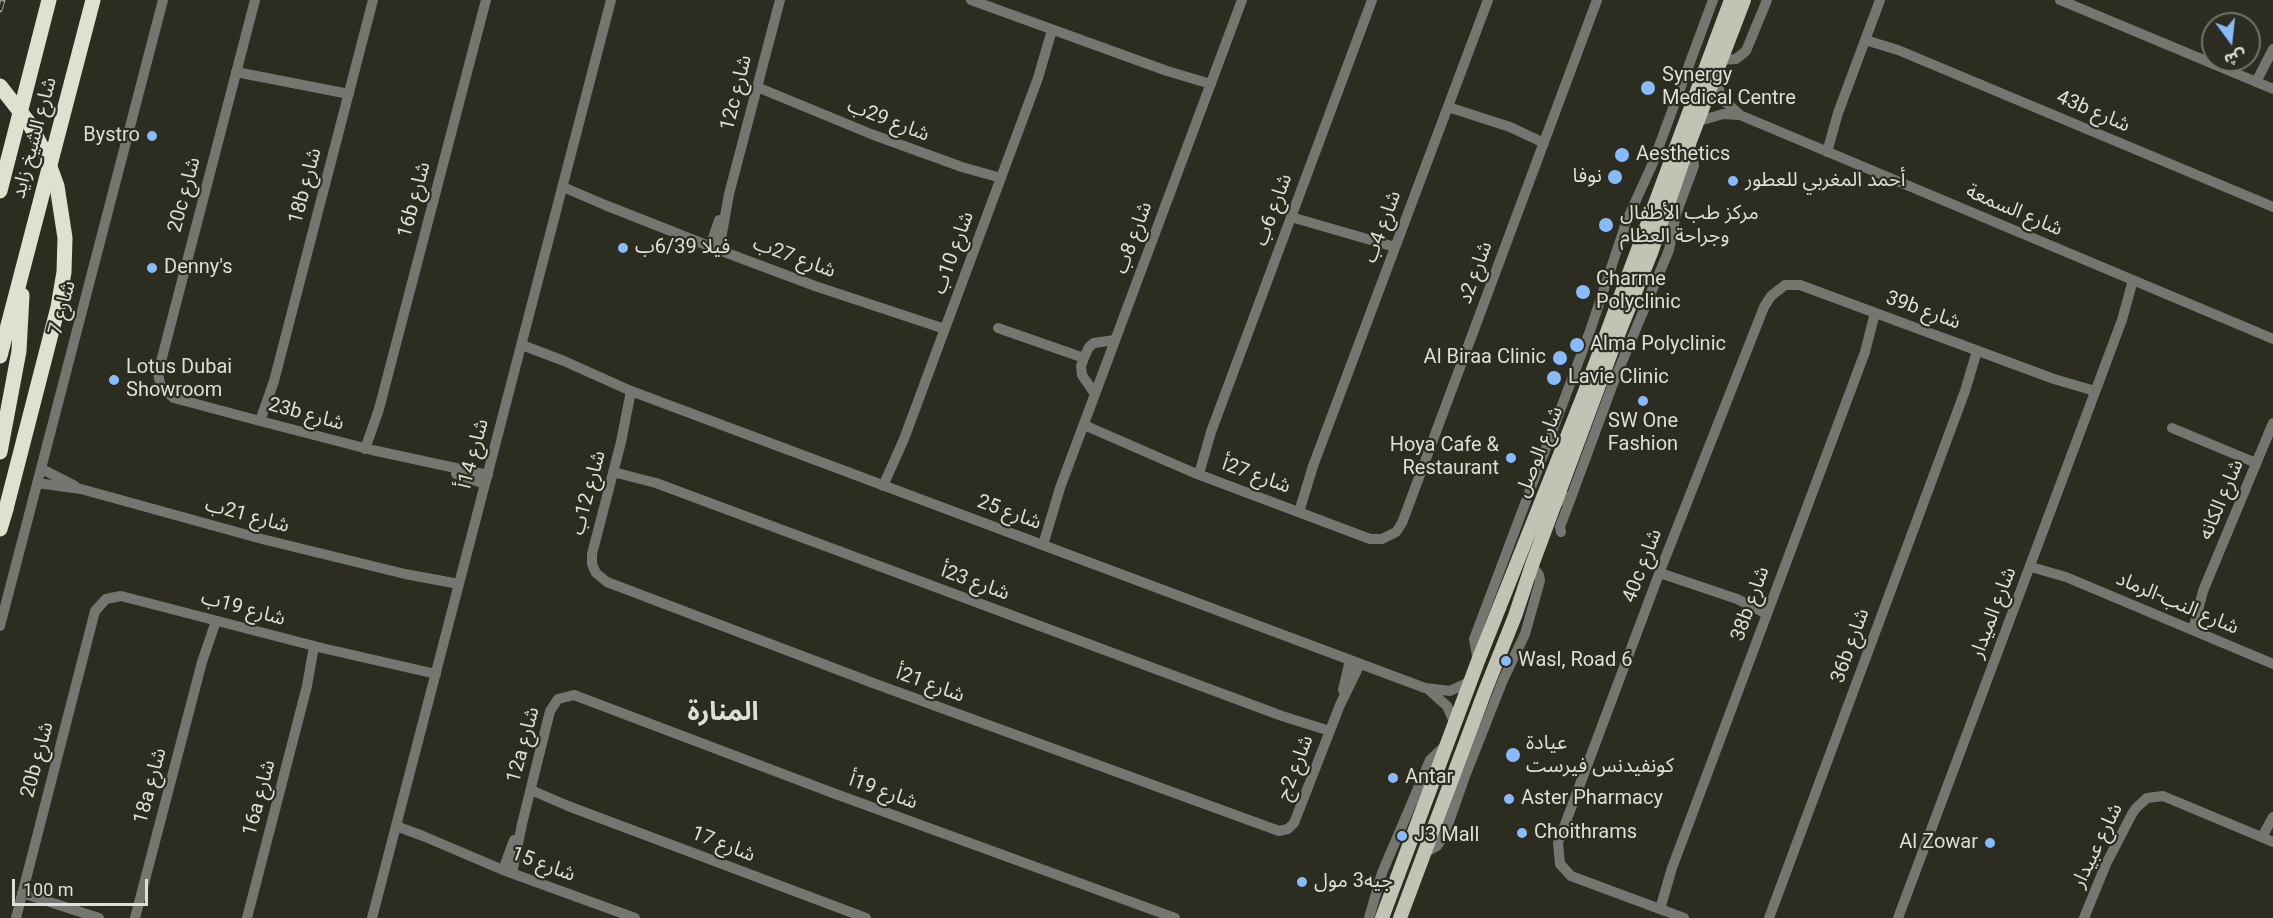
<!DOCTYPE html>
<html>
<head>
<meta charset="utf-8">
<style>
	body { margin:0 }
	#map { position:relative; width:2273px; height:918px; overflow:hidden; background:#2c2c20; font-family:Roboto,"Noto Sans Arabic",sans-serif }
	canvas { display:block }
	.north { position:absolute; left:2201px; top:12px; width:60px; height:60px; box-sizing:border-box; background:#2c2c20; border:2px solid #747369; border-radius:50%; rotate:165deg; font-size:16px; font-weight:700; line-height:24px; text-align:center; color:#dfded7 }
	.north::after { content:''; display:block; margin:auto; width:21px; height:27px; background:#88bafc; clip-path:polygon(50% 0,100% 100%,50% 72%,0 100%) }
	.scale { position:absolute; left:12px; top:879px; width:136px; height:27px; box-sizing:border-box; border:3px solid #dfded7; border-top:0; padding-left:8px; font-size:18px; line-height:21px; white-space:nowrap; color:#dfded7; -webkit-text-stroke:4px #2c2c20; paint-order:stroke }
</style>
</head>
<body>
<div id="map">
<canvas width="2273" height="918"></canvas>
<div class="north">ش</div>
<div class="scale">100 m</div>
</div>
<script>
const g = document.querySelector('canvas').getContext('2d');
g.lineJoin = 'round';
const poly = rows => new Path2D(rows.map(r => 'M' + r).join(''));
function trace(path, color, width, dash) { g.strokeStyle = color; g.lineWidth = width; g.lineCap = dash ? 'butt' : 'round'; g.setLineDash(dash || []); g.stroke(path); }
function drawText(font, color, halo, rows, align = 'center') {
  g.font = font + ' Roboto,"Noto Sans Arabic",sans-serif'; g.lineWidth = 4.5; g.setLineDash([]); g.textBaseline = 'middle'; g.strokeStyle = halo; g.fillStyle = color; for (const [text, x, y, turn = 0] of rows) {
    g.save(); g.translate(x, y); g.rotate((+turn || 0) * Math.PI / 180); g.textAlign = isNaN(turn) ? turn : align; if (halo) g.strokeText(text, 0, 0); g.fillText(text, 0, 0); g.restore();
  }
}
trace(poly([
	[255,0,158,373,161,388,174,398,260,421,372,450,488,475],
	[971,0,1167,71,1211,84],
	[2060,0,2273,89],
	[1865,40,1898,50,2273,207],
	[1721,60,1736,59,1746,51,1767,0],
	[236,72,349,94],
	[1715,77,1722,99,1740,115,2273,339],
	[2256,82,2273,49],
	[757,87,871,134,962,167,1001,178],
	[1448,107,1510,127,1544,143],
	[1699,121,1723,114,1740,115],
	[1827,152,1838,113,1880,0],
	[563,187,605,205,719,250,815,286,945,329],
	[1291,217,1395,247],
	[710,247,719,220],
	[719,250,729,194,780,0],
	[998,328,1084,358],
	[522,345,564,361,631,391,1425,688,1450,691,1471,681],
	[631,391,621,442,592,554,592,564,596,573,607,582,873,683,1279,831,1288,829,1294,823,1340,705,1360,664],
	[1095,394,1082,375,1081,366,1084,358,1089,347,1094,343,1115,340],
	[260,421,274,381,373,0],
	[1084,425,1192,472,1370,539,1382,539,1396,532,1402,523,1597,0],
	[2172,428,2256,463],
	[365,449,379,409,486,0],
	[42,469,75,486],
	[613,472,656,483,1282,716,1330,731],
	[456,474,485,484],
	[1199,474,1211,432,1372,0],
	[37,483,81,489,262,539,405,574,459,584],
	[883,486,904,439,1038,78,1052,30],
	[1556,503,1572,495,1614,381,1669,250,1676,214,1694,166,1690,141],
	[1299,512,1313,466,1488,0],
	[1561,532,1560,527,1572,495],
	[1043,545,1060,488,1242,0],
	[2031,567,2066,577,2273,664],
	[1660,573,1737,599,1767,614],
	[0,626,163,0],
	[2193,630,2203,591,2273,423],
	[1478,661,1474,639,1590,331,1627,220,1652,165,1713,0],
	[1343,690,1350,660],
	[1430,691,1447,706,1455,724],
	[531,790,568,806,866,918],
	[396,826,423,836,503,870,635,918],
	[2262,837,2273,817],
	[1424,853,1437,846,1444,836,1464,779,1503,680,1525,634,1540,581,1539,575,1532,565],
	[503,870,514,840],
	[512,873,522,824,550,711,558,699,574,695,833,793,1175,918],
	[22,893,99,918],
	[1660,909,1672,868,1865,352,1875,313],
	[16,918,95,611,106,599,121,596,322,648,436,674],
	[135,918,202,662,216,621],
	[247,918,307,686,314,646],
	[372,918,611,0],
	[1369,918,1382,873,1430,760,1446,745],
	[1684,918,1571,876,1560,864,1558,843,1662,566,1764,307,1771,296,1785,285,1800,285,2054,379,2095,391],
	[1769,918,1965,391,1977,351],
	[1898,918,2122,320,2133,280],
	[2084,918,2106,864,2132,814,2136,808,2147,798,2163,796,2273,842]
]), '#767670', 10);
trace(poly([
	[1382,918,1478,661,1584,394,1731,0],
	[1400,918,1485,691,1515,616,1532,565,1612,350,1651,253,1690,141,1744,0]
]), '#c2c2b5', 14);
trace(poly([
	[0,191,49,0],
	[0,356,93,0],
	[0,452,19,351,22,295],
	[0,529,6,509]
]), '#e0e0d1', 15);
const rail = poly([
	[0,10,3,0]
]);
trace(rail, '#9e9d94', 5);
trace(rail, '#2c2c20', 3, [9]);
trace(poly([
	[0,86,29,123,45,153,57,186,65,238,64,272,58,307,6,509]
]), '#e0e0d1', 15);
for (const [x, y, r, color] of [
	[1648,88,8,"#88bafc"],
	[152,136,6,"#88bafc"],
	[1622,155,8,"#88bafc"],
	[1615,177,8,"#88bafc"],
	[1733,181,6,"#88bafc"],
	[1606,225,8,"#88bafc"],
	[623,248,6,"#88bafc"],
	[152,268,6,"#88bafc"],
	[1583,292,8,"#88bafc"],
	[1577,345,8,"#88bafc"],
	[1560,358,8,"#88bafc"],
	[1554,378,8,"#88bafc"],
	[114,380,6,"#88bafc"],
	[1643,401,6,"#88bafc"],
	[1511,458,6,"#88bafc"],
	[1506,661,6,"#88bafc"],
	[1513,755,8,"#88bafc"],
	[1393,778,6,"#88bafc"],
	[1509,799,6,"#88bafc"],
	[1522,833,6,"#88bafc"],
	[1402,836,6,"#88bafc"],
	[1990,843,6,"#88bafc"],
	[1302,882,6,"#88bafc"]
]) { const dot = new Path2D(); dot.arc(x, y, r, 0, 2 * Math.PI); g.fillStyle = color; g.fill(dot); trace(dot, '#2c2c20', 2); }
drawText('20px', '#dfded7', '#2c2c20', [
	["Synergy",1662,76],
	["Medical Centre",1662,99],
	["Bystro",140,136,"right"],
	["Aesthetics",1636,155],
	["نوفا",1602,177,"right"],
	["أحمد المغربي للعطور",1745,181],
	["مركز طب الأطفال",1620,214],
	["وجراحة العظام",1620,237],
	["فيلا 6/39ب",635,248],
	["Denny's",164,268],
	["Charme",1596,280],
	["Polyclinic",1596,303],
	["Alma Polyclinic",1590,345],
	["Al Biraa Clinic",1546,358,"right"],
	["Lotus Dubai",126,368],
	["Showroom",126,391],
	["Lavie Clinic",1568,378],
	["SW One",1643,422,"center"],
	["Fashion",1643,445,"center"],
	["Hoya Cafe &",1499,446,"right"],
	["Restaurant",1499,469,"right"],
	["Wasl, Road 6",1518,661],
	["عيادة",1526,744],
	["كونفيدنس فيرست",1526,767],
	["Antar",1405,778],
	["Aster Pharmacy",1521,799],
	["Choithrams",1534,833],
	["J3 Mall",1414,836],
	["Al Zowar",1978,843,"right"],
	["جيه3 مول",1314,882]
], 'left');
drawText('20px', '#dfded7', '#2c2c20', [
	["12c شارع",737,93,-76],
	["43b شارع",2093,112,23],
	["شارع 29ب",888,121,21],
	["شارع الشيخ زايد",35,138,-75],
	["18b شارع",306,186,-75],
	["20c شارع",185,195,-75],
	["16b شارع",415,200,-75],
	["شارع 6ب",1274,210,-70],
	["شارع السمعة",2014,211,23],
	["شارع 4ب",1383,227,-70],
	["شارع 8ب",1134,238,-70],
	["شارع 10ب",954,253,-70],
	["شارع 27ب",794,258,20],
	["شارع 2د",1476,273,-70],
	["شارع 7",63,308,-75],
	["39b شارع",1923,311,20],
	["23b شارع",306,415,15],
	["شارع الوصل",1540,452,-68],
	["شارع 14أ",474,454,-75],
	["شارع 27أ",1256,476,20],
	["شارع 12ب",589,493,-75],
	["شارع الكانه",2222,500,-67],
	["شارع 25",1009,513,20],
	["شارع 21ب",247,516,15],
	["40c شارع",1643,566,-69],
	["شارع 23أ",975,583,20],
	["38b شارع",1751,604,-70],
	["شارع النب-الرماد",2177,604,23],
	["شارع 19ب",243,609,15],
	["شارع الميدار",1994,613,-69],
	["36b شارع",1851,646,-70],
	["شارع 21أ",930,685,20],
	["12a شارع",524,745,-75],
	["20b شارع",38,760,-75],
	["شارع 2ج",1296,768,-69],
	["18a شارع",151,786,-75],
	["شارع 19أ",883,792,20],
	["16a شارع",260,798,-75],
	["شارع 17",723,845,21],
	["شارع عبيدار",2098,846,-64],
	["شارع 15",543,865,20]
]);
drawText('bold 26px', '#dfded7', '#2c2c20', [
	["المنارة",723,713]
]);
</script>
</body>
</html>
